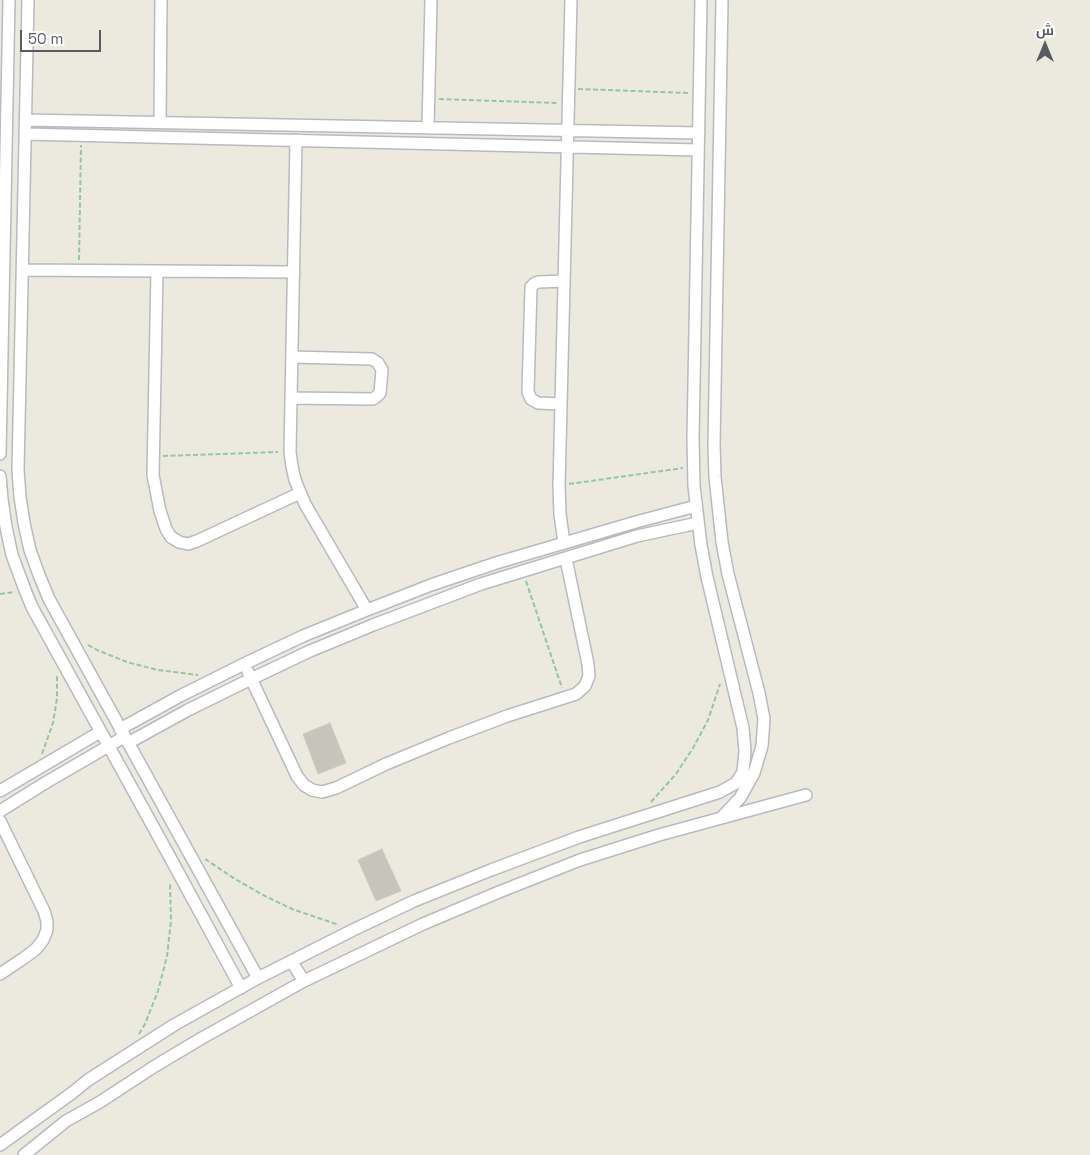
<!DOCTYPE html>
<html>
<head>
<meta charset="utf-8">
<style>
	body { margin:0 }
	#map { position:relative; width:1090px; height:1155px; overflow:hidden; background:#eceadf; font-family:"Space Grotesk",Cairo,sans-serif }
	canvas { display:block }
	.north { position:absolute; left:1020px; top:20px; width:50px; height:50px; -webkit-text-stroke:4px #fff; paint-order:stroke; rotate:0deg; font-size:14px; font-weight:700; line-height:20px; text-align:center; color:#585c61 }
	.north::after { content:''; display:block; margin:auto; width:18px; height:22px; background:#585c61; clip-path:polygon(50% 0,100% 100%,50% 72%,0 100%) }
	.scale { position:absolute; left:20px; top:30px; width:81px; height:22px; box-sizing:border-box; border:2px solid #585c61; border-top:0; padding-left:6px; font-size:15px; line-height:18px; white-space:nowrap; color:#585c61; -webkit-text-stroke:4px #fff; paint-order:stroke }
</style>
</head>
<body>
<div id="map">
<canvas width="1090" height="1155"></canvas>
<div class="north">ش</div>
<div class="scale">50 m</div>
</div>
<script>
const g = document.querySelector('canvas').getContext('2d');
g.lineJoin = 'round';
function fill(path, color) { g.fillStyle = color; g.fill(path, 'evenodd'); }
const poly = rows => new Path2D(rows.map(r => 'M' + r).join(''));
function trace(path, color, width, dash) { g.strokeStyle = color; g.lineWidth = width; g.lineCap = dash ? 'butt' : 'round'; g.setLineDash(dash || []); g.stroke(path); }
const building = poly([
	[330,723,346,763,318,774,303,734,330,723],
	[382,849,401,891,376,901,358,860,382,849]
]);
fill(building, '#c7c4bc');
trace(building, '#d1cbbd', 1);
const minor = poly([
	[28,0,18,470,20,497,24,523,30,550,39,575,49,599,258,978],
	[26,120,699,133],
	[160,122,161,0],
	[428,128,431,0],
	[25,134,698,150],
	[296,140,290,452,292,466,295,480,305,504,367,610],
	[23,270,294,272],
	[157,271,153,475,160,511,166,529,171,537,179,542,188,544,197,541,300,493],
	[291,398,373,399,377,396,380,393,382,370,378,363,372,359,292,357],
	[561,404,538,403,531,399,528,392,531,287,534,284,538,282,564,281],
	[0,454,9,0],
	[0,476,2,499,6,527,12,555,25,590,32,607,166,850,241,988],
	[564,543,560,514,559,486,571,0],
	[248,672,297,776,304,785,312,790,322,792,336,788,386,764,449,738,507,716,576,694,585,686,589,676,588,664,566,559],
	[120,729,180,696,244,664,303,636,367,610,431,585,496,563,636,522,696,506],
	[128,743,188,710,251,679,310,651,373,625,481,584,637,536,698,523],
	[0,791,100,732],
	[0,811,45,783,124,737],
	[721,818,740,798,754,773,762,746,764,719,759,693,728,574,722,542,715,477,714,445,722,0],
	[0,821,44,911,47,921,47,930,43,940,36,949,24,958,0,974],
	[291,961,304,981],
	[0,1145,72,1093,88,1080,174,1025,258,978,353,930,414,901,491,870,579,837,720,792,736,783,743,772,745,751,743,728,707,577,701,545,694,486,693,439,701,0],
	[24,1155,66,1121,100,1102,155,1066,202,1038,304,981,423,924,499,892,580,860,659,835,806,795]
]);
trace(minor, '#b7babf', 14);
trace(poly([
	[578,89,689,93],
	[439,99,557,103],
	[79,260,81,145],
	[163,456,278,452],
	[569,484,683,468],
	[526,581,562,688],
	[0,594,15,592],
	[88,645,97,650,127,662,158,670,198,675],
	[42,754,53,723,57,698,57,676],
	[651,802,676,774,693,748,708,720,720,684],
	[205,859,235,879,263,895,292,909,339,925],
	[139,1034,145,1024,158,991,167,956,171,921,170,882]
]), '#92c7a2', 2, [5, 2.5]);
trace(minor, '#fff', 11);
</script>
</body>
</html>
